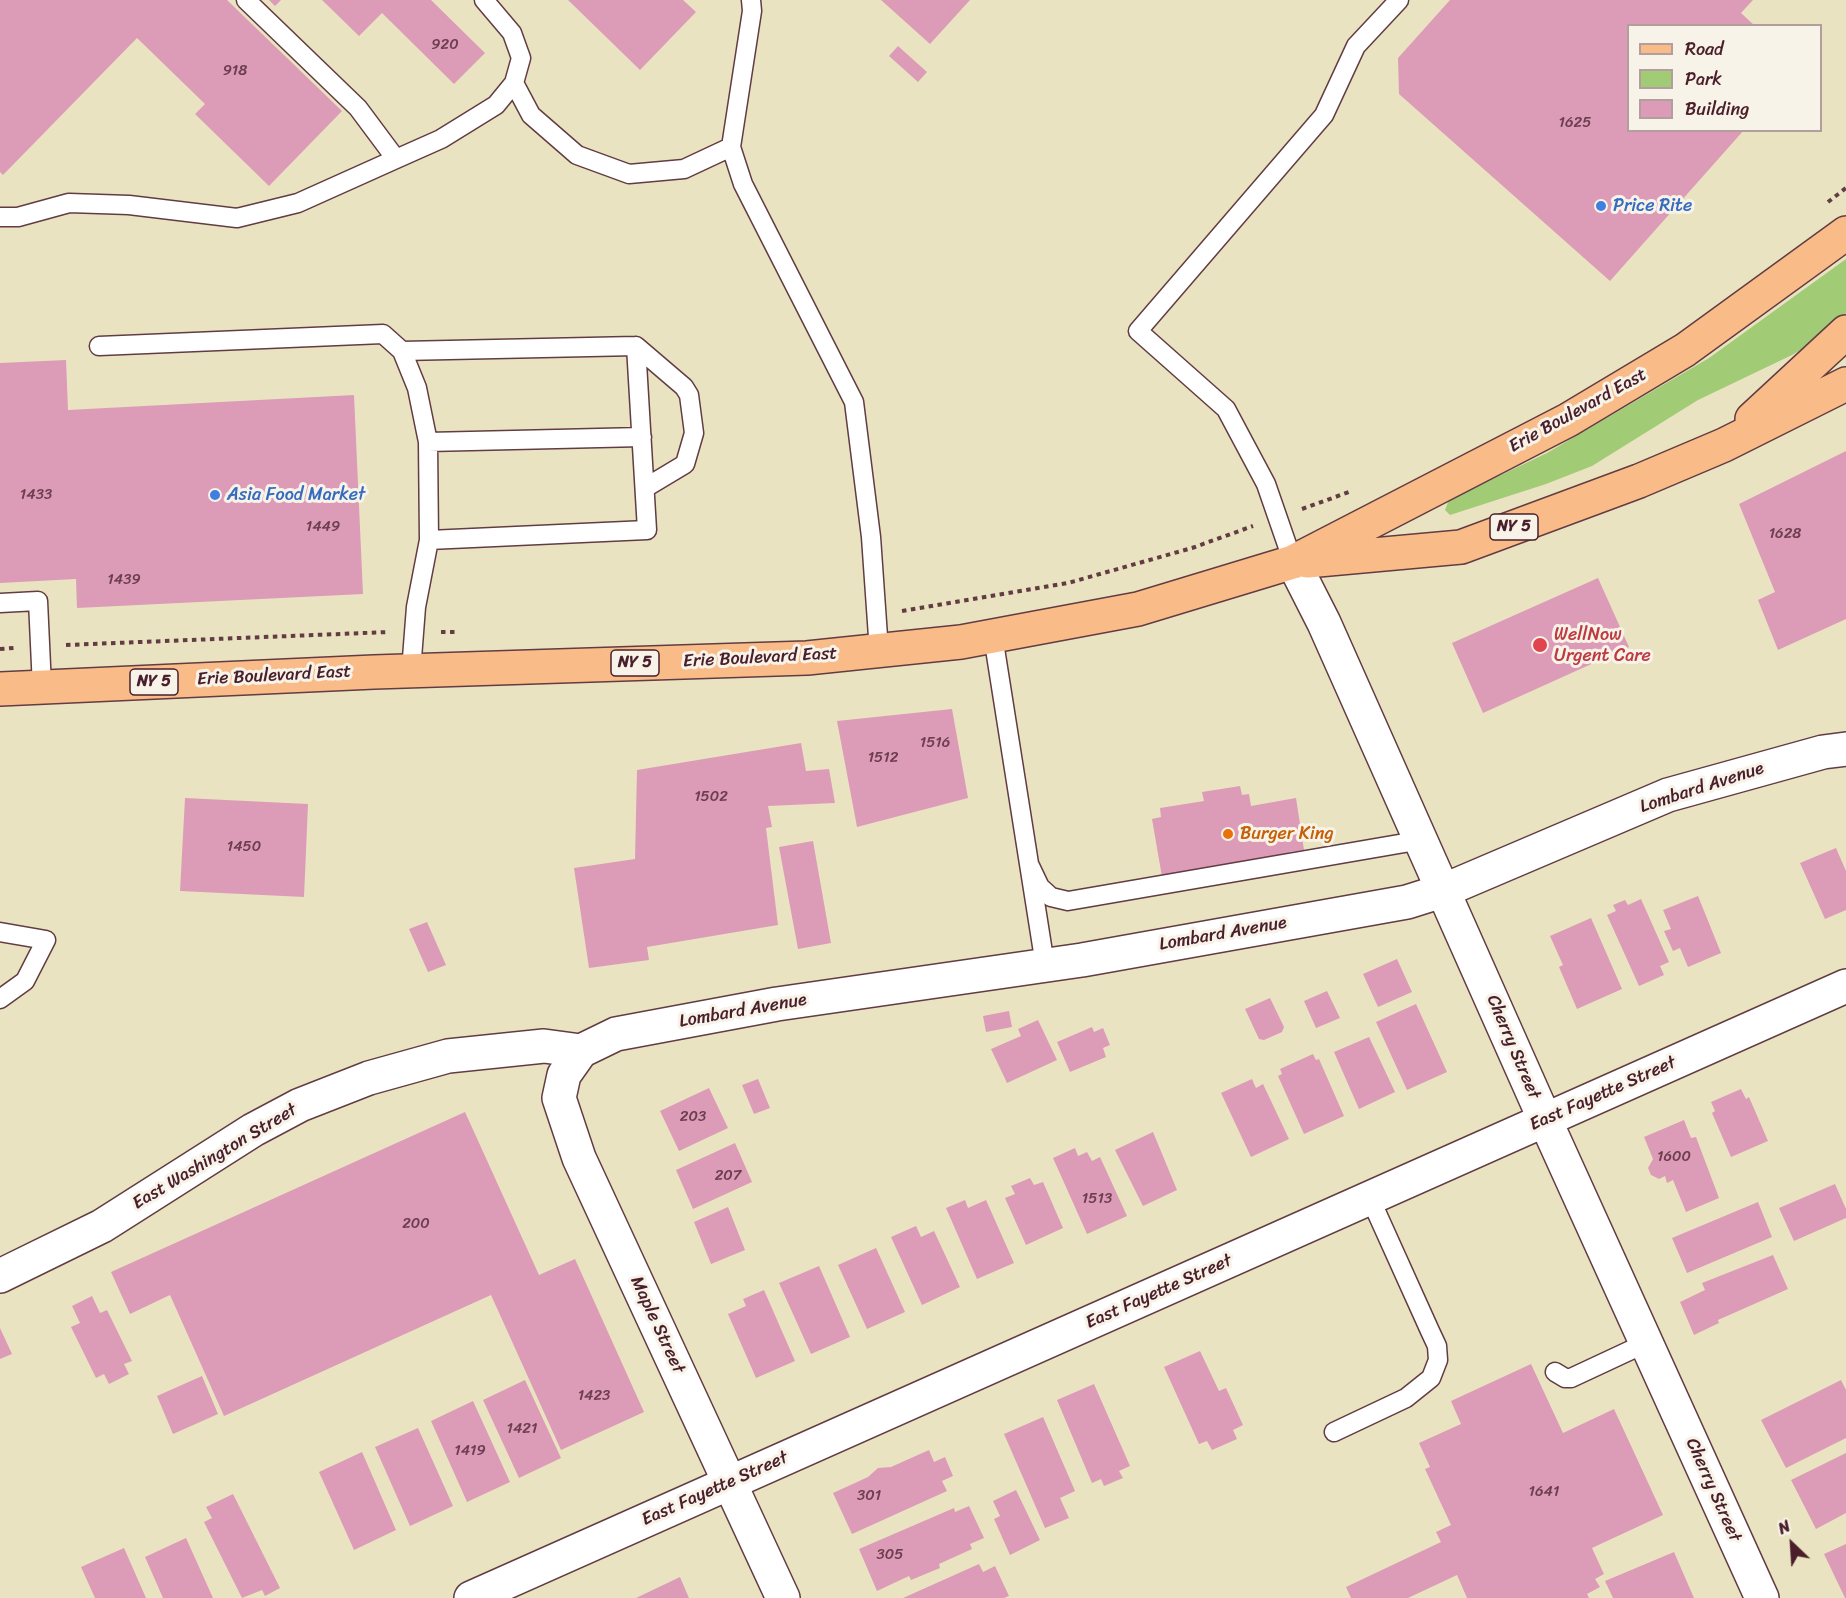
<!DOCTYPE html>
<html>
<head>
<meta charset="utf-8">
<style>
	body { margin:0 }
	#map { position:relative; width:1846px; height:1598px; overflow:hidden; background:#eae3c1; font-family:Sriracha,sans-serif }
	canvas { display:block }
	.legend { position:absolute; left:1627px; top:24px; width:195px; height:108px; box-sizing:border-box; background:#f7f3e8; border:2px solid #b29e9c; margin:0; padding:8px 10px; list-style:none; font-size:18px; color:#4a1f2b }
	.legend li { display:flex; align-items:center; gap:12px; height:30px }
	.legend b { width:30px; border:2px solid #b29e9c }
	.north { position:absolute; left:1762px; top:1514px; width:60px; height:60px; -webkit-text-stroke:4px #f7f3e8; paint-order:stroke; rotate:335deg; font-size:16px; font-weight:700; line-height:24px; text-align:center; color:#4a1f2b }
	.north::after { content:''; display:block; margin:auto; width:21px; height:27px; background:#4a1f2b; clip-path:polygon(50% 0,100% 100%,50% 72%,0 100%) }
</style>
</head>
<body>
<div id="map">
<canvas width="1846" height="1598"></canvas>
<ul class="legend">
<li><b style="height:8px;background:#f9bc89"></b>Road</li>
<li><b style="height:16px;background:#a2cb76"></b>Park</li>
<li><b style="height:16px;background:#dc9cb8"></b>Building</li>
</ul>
<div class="north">N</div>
</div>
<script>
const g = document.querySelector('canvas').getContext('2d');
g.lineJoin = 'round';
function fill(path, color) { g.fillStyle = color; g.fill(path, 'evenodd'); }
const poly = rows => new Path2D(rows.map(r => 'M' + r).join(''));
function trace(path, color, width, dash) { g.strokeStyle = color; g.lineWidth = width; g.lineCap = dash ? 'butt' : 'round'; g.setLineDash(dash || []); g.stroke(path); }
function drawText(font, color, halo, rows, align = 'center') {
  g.font = font + ' Sriracha,sans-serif'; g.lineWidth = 6; g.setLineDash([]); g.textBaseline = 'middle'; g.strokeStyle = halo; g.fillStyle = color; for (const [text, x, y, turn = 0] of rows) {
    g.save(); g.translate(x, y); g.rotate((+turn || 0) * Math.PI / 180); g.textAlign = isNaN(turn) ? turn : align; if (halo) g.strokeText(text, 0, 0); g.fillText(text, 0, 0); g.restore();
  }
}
fill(poly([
	[1846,259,1846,313,1822,337,1792,355,1698,400,1592,466,1546,484,1450,515,1445,510,1449,500,1547,453,1709,358]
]), '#a2cb76');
fill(poly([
	[0,0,227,0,342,111,269,186,195,114,205,104,137,38,3,175,0,172],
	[269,0,281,0,275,6],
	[322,0,431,0,485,53,454,84,382,13,359,36],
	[568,0,683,0,696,12,640,70],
	[881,0,970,0,930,44],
	[1450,0,1753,0,1741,13,1755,26,1628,26,1628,130,1744,130,1610,281,1399,94,1398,58],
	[898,46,927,72,918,82,889,56],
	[66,360,68,410,354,395,363,594,77,608,76,579,0,583,0,363],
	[1846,451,1846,619,1778,650,1758,600,1775,592,1739,504],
	[1598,578,1629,647,1483,713,1452,643],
	[952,709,968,798,857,827,837,721],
	[801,743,806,771,829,769,835,803,768,806,772,827,766,828,778,925,647,947,649,960,589,968,574,868,635,859,637,770],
	[1240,786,1242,795,1249,794,1251,806,1296,798,1304,850,1289,852,1290,856,1162,877,1152,819,1161,817,1160,808,1204,801,1202,792],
	[185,798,308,804,304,897,180,891],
	[813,841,831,943,798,949,779,847],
	[1836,848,1846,871,1846,910,1825,919,1800,863],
	[1698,896,1721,953,1688,967,1680,948,1673,951,1664,931,1671,929,1663,910],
	[1641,899,1669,962,1660,966,1664,975,1639,986,1607,915,1616,911,1613,905,1625,900,1628,905],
	[1591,918,1622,989,1577,1009,1559,967,1563,965,1550,936],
	[427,922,446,965,428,972,409,929],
	[1397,959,1412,992,1378,1007,1363,974],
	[1327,991,1340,1018,1316,1028,1304,1001],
	[1270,998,1284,1027,1282,1032,1264,1040,1259,1039,1245,1009],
	[1416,1004,1447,1072,1407,1090,1376,1022],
	[1009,1011,1012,1027,986,1032,983,1016],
	[1038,1020,1057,1060,1007,1083,991,1049,1021,1036,1018,1029],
	[1092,1027,1094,1032,1103,1028,1110,1045,1103,1048,1106,1057,1070,1072,1057,1042],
	[1369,1037,1395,1092,1359,1109,1334,1052],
	[1313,1054,1316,1060,1319,1059,1344,1116,1304,1134,1278,1076,1282,1074,1280,1069],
	[758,1079,770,1108,754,1114,742,1085],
	[1252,1079,1256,1088,1263,1084,1289,1139,1251,1157,1221,1093],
	[709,1088,728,1128,679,1151,660,1111],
	[1741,1089,1746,1099,1749,1097,1768,1141,1731,1157,1712,1113,1715,1111,1711,1102],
	[465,1112,539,1275,575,1259,644,1412,561,1450,491,1295,224,1416,170,1295,130,1314,111,1272],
	[1684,1120,1691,1138,1696,1137,1719,1198,1686,1212,1673,1180,1667,1183,1665,1176,1659,1179,1651,1175,1648,1168,1653,1159,1644,1137],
	[1153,1132,1177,1190,1143,1206,1115,1150],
	[735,1143,752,1182,693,1209,676,1170],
	[1075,1148,1078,1156,1087,1152,1092,1161,1100,1157,1127,1216,1087,1234,1053,1158],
	[1030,1178,1034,1185,1043,1182,1063,1228,1026,1245,1005,1198,1015,1194,1011,1186],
	[1835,1184,1846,1209,1846,1218,1794,1241,1779,1208],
	[965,1200,968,1208,986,1200,1014,1263,977,1279,946,1208],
	[1758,1202,1772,1237,1687,1273,1672,1238],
	[728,1207,745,1250,711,1264,694,1222],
	[916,1226,921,1237,934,1231,960,1287,922,1305,891,1237],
	[876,1248,905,1312,867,1329,838,1265],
	[1773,1255,1788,1289,1718,1320,1719,1323,1694,1335,1680,1302,1705,1290,1702,1283],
	[819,1266,850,1337,811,1354,779,1283],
	[764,1290,795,1361,756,1378,728,1314,746,1306,743,1299],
	[92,1296,100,1313,107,1310,132,1361,124,1364,129,1374,109,1384,104,1374,96,1378,71,1327,80,1323,72,1306],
	[0,1328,12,1354,0,1359],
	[1200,1351,1219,1391,1226,1388,1243,1425,1233,1430,1237,1439,1212,1450,1207,1441,1199,1444,1164,1367],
	[1531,1364,1563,1433,1614,1409,1663,1515,1592,1548,1604,1574,1595,1579,1600,1587,1587,1594,1589,1598,1467,1598,1457,1575,1408,1598,1351,1598,1346,1587,1441,1542,1436,1532,1451,1525,1425,1469,1430,1467,1419,1443,1461,1424,1451,1401],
	[202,1376,218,1414,173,1434,157,1396],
	[525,1380,561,1458,519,1478,483,1400],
	[1841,1380,1846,1390,1846,1438,1786,1468,1761,1420],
	[1094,1384,1130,1466,1119,1471,1123,1478,1104,1486,1101,1479,1092,1483,1057,1400],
	[473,1401,510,1482,467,1502,431,1421],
	[1043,1417,1075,1491,1060,1498,1069,1518,1045,1528,1004,1434],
	[418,1428,453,1506,410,1526,375,1447],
	[929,1450,934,1462,945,1457,953,1476,942,1481,947,1491,852,1534,833,1493,868,1477,878,1468,891,1467],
	[362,1452,396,1530,354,1550,319,1472],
	[1846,1453,1846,1513,1816,1529,1791,1480],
	[1016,1490,1040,1540,1010,1555,994,1519,1000,1516,993,1501],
	[233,1494,280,1588,265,1596,262,1590,242,1598,204,1522,212,1518,206,1507],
	[969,1506,984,1538,970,1544,972,1549,939,1564,940,1568,911,1580,909,1576,877,1591,859,1549,954,1508,955,1512],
	[186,1538,213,1598,163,1598,145,1557],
	[1846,1544,1846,1598,1845,1598,1824,1554],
	[124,1548,146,1598,95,1598,81,1567],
	[1674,1552,1694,1598,1613,1598,1605,1581],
	[979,1564,983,1572,995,1566,1009,1596,1004,1598,903,1598],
	[680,1577,689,1598,636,1598]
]), '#dc9cb8');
const service = poly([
	[246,0,358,108,396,159],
	[751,0,752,11,731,147,743,184,854,402,871,537,879,651],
	[514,83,531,115,577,155,629,174,684,169,731,147],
	[0,217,18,217,69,203,129,205,237,218,298,203,396,159,441,139,496,105,514,83,521,58,512,33,484,0],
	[99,346,383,334,402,351,417,388,428,442,429,540,416,607,411,671],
	[636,346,684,387,689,395,694,433,685,464,645,488],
	[402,351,636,346,647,530,429,540],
	[428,442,642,437],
	[1293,562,1266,484,1226,409,1138,331,1324,115,1356,46,1399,0],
	[0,603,38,601,42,687],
	[993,636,1045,965],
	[1030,866,1040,887,1051,897,1068,901,1422,840],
	[0,932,46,940,25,981,0,999],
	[1555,1372,1565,1378,1571,1378,1646,1343],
	[1334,1432,1406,1398,1431,1378,1438,1360,1437,1346,1430,1331,1370,1198]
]);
const minor = poly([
	[1293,562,1324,623,1545,1120,1762,1598],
	[0,1276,102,1226,253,1130,300,1105,369,1078,448,1056,544,1046,581,1051],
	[783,1598,579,1158,559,1098,564,1075,581,1051,616,1034,777,1004,1082,960,1407,902,1445,890,1668,795,1823,752,1846,749]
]);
const tertiary = poly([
	[471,1598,1846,986]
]);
const primary = poly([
	[1752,419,1846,332],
	[1307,561,1461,547,1639,481,1724,445,1846,384],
	[0,689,374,672,807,658,961,642,1138,609,1293,562,1568,420,1685,350,1846,233]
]);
trace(service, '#623c42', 21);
trace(minor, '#623c42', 36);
trace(tertiary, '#623c42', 36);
trace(primary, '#623c42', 36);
trace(poly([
	[1828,202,1846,188],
	[1302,509,1349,492],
	[902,611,1068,583,1192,548,1253,526],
	[441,632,458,632],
	[66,645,389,632],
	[0,649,14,648]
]), '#623c42', 4, [4.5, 4.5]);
trace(service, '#fff', 18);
trace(minor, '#fff', 33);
trace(tertiary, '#fff', 33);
trace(primary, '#f9bc89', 33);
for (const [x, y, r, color] of [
	[1601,206,6,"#3f7fe0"],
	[215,495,6,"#3f7fe0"],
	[1540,645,8,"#e0444e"],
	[1228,834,6,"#e8710a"]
]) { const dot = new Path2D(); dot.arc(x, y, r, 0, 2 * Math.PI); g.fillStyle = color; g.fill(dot); trace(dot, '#f7f3e8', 2); }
drawText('15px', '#6e3e4e', null, [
	["920",445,45],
	["918",235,71],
	["1625",1575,123],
	["1433",36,495],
	["1449",323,527],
	["1628",1785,534],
	["1439",124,580],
	["1516",935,743],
	["1512",883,758],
	["1502",711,797],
	["1450",244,847],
	["203",693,1117],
	["1600",1674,1157],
	["207",728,1176],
	["1513",1097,1199],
	["200",416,1224],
	["1423",594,1396],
	["1421",522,1429],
	["1419",470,1451],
	["1641",1544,1492],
	["301",869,1496],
	["305",890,1555]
]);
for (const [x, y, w] of [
	[1514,527,48],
	[635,663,48],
	[154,682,48]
]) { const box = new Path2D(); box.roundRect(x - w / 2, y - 13, w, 26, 4.5); g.fillStyle = '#f7f3e8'; g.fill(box); trace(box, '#4a1f2b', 1.5); }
drawText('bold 16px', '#4a1f2b', null, [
	["NY 5",1514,527],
	["NY 5",635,663],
	["NY 5",154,682]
]);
drawText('18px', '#366cbe', '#f7f3e8', [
	["Price Rite",1613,206],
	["Asia Food Market",227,495]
], 'left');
drawText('18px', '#4a1f2b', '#f7f3e8', [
	["Erie Boulevard East",1578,411,-29],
	["Erie Boulevard East",760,658,-3],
	["Erie Boulevard East",274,676,-3],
	["Lombard Avenue",1702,788,-18],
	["Lombard Avenue",1223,934,-10],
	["Lombard Avenue",743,1011,-10],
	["Cherry Street",1513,1047,67],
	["East Fayette Street",1603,1094,-24],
	["East Washington Street",215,1157,-31],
	["East Fayette Street",1159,1292,-24],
	["Maple Street",657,1325,65],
	["East Fayette Street",715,1489,-24],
	["Cherry Street",1713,1490,66]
]);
drawText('18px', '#be3a42', '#f7f3e8', [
	["WellNow",1554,635],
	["Urgent Care",1554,656]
], 'left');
drawText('18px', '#c56008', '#f7f3e8', [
	["Burger King",1240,834]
], 'left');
</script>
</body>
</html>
